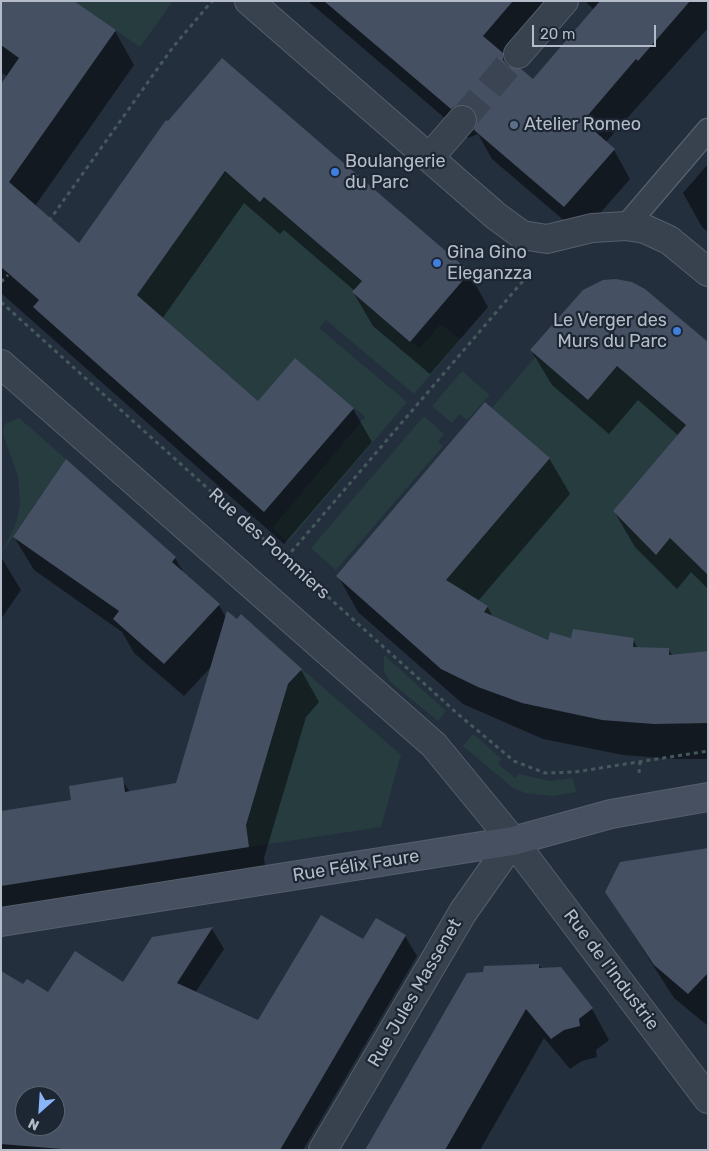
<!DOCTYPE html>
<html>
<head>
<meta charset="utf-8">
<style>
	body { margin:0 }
	#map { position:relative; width:709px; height:1151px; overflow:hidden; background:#242f3e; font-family:Rubik,sans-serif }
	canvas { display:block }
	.frame { position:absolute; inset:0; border:2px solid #b4bcc9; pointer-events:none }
	.north { position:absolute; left:15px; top:1086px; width:50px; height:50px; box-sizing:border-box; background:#1d2633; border:1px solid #59626f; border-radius:50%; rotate:206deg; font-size:14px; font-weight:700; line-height:20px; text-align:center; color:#b4bcc9 }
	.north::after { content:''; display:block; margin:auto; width:18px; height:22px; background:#8ab4f8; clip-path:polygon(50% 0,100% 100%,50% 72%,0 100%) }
	.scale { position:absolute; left:532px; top:25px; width:124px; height:22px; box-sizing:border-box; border:2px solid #b4bcc9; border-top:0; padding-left:6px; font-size:15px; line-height:18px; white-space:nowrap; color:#b4bcc9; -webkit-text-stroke:4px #1d2633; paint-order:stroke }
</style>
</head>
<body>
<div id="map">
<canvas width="709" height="1151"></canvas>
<div class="frame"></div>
<div class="north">N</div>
<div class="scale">20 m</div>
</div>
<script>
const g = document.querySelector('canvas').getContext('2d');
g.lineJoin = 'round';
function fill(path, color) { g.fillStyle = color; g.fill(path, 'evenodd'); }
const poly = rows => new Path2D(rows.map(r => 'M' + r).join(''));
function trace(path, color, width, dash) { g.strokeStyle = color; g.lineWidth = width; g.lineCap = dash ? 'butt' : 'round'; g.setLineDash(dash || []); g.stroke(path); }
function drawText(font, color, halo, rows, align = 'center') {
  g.font = font + ' Rubik,sans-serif'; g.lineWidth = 4.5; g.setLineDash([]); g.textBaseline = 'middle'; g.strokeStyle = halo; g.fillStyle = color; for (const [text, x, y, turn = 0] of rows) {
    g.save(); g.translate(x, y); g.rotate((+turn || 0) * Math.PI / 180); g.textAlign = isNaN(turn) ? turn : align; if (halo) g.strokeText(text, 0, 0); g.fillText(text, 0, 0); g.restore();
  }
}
fill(poly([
	[74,1,173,1,140,47],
	[219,166,260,201,264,197,362,281,352,292,410,342,420,348,440,324,461,339,414,394,326,320,319,328,407,402,288,542,272,528,365,417,295,358,258,401,130,288],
	[537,355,617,366,686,425,613,511,656,555,670,538,708,575,708,651,669,655,669,648,633,647,633,638,573,629,571,638,550,632,548,640,484,612,487,605,475,598,471,603,434,571,475,546,550,458,492,408],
	[462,371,490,395,467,420,460,414,452,423,432,406],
	[424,416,444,434,438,442,443,446,336,570,311,548],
	[19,418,66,459,1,554,16,523,20,504,18,476,2,432,5,424],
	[384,655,446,711,438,721,390,682,384,671],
	[302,669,401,755,381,827,249,847,243,808,251,807,283,703,277,697],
	[473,734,502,759,498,764,515,778,519,774,550,781,573,778,576,792,552,796,525,793,513,788,463,746]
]), '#263c3f');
fill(poly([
	[1,1,115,31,134,65,35,206,79,245,166,122,469,273,488,307,430,374,373,326,353,292,355,291,284,230,280,234,244,203,162,319,258,403,353,409,372,442,284,544,1,293,1,86,8,77,1,72],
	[308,1,555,1,505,59,510,68,534,81,594,10,585,1,708,1,708,28,605,143,614,150,630,179,581,235,492,159,478,134,468,138],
	[708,164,708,232,702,227,683,193],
	[708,344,708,589,691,572,677,589,635,547,614,511,679,436,638,400,609,434,552,385,531,350],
	[549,458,570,494,478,601,487,606,493,617,549,641,633,639,638,649,668,649,673,656,708,652,708,759,675,759,623,755,543,739,463,704,358,612,338,576],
	[14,537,175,558,185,575,219,605,226,618,301,670,319,702,306,717,264,858,267,879,1,921,1,813,72,801,122,779,130,793,177,785,212,666,184,696,134,653,122,632,34,570],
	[1,557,21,590,1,619],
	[708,849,708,1026,674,998,606,892],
	[212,929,224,949,195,993,258,1021,364,941,405,936,417,956,303,1150,1,1150,1,972,24,986,49,994,123,984,152,938],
	[25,1096,55,1096,55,1126,25,1126],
	[538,965,592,1009,609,1040,596,1050,597,1057,582,1061,570,1069,544,1038,480,1150,366,1150]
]), '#0007');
fill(poly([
	[1,1,74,1,116,30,9,182,79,243,166,120,168,121,222,58,470,272,410,342,352,292,362,281,264,197,260,202,225,171,137,295,258,401,295,358,354,408,264,512,33,307,39,300,1,267,1,84,19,58,1,45],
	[324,1,513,1,483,36,503,53,503,60,508,66,521,69,533,79,600,1,690,1,638,61,636,59,583,121,615,149,564,207,474,130,477,123,477,115,472,108,464,105,457,105,451,109],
	[616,279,632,282,645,289,708,342,708,575,670,538,656,555,613,511,686,425,617,366,588,400,530,350,583,290,603,280],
	[485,402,550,458,446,580,488,606,484,612,548,640,550,632,571,638,573,629,634,638,633,647,669,648,669,655,708,651,708,723,654,724,602,720,522,703,478,687,441,669,336,576],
	[66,459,176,557,172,562,220,604,164,664,113,619,119,611,13,537],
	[227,611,237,619,241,614,302,669,288,684,246,825,249,847,1,886,1,811,71,800,69,786,123,777,125,792,176,783],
	[708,848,708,973,688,994,654,965,605,892,620,862],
	[321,915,363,939,376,918,406,935,280,1150,74,1150,1,1144,1,971,23,984,27,979,48,992,75,951,123,982,152,937,213,927,177,983,258,1020],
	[25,1096,55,1096,55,1126,25,1126],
	[539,964,539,968,561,967,593,1008,579,1019,580,1026,564,1030,551,1039,526,1009,445,1150,365,1150,467,973,483,972,484,966]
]), '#455162');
trace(poly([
	[462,120,518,54]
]), '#3a4453', 28, [28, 14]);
const service = poly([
	[626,226,708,130]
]);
const minor = poly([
	[249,1,496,216,522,235,547,239,592,228,626,226,645,229,669,240,708,272],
	[518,54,564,1],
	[429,158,462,120],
	[1,364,434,745,513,841,708,1099],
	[323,1150,463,912,513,841]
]);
const secondary = poly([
	[1,922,513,841,611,814,708,797]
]);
trace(service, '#565f6c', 25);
trace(minor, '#565f6c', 30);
trace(secondary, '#565f6c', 30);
trace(poly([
	[49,221,173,47,212,1],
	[1,282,8,275],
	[1,302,459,715,514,761,545,773,575,772,708,751],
	[281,564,528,275],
	[639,773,640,762]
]), '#44595c', 3, [4, 4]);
trace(service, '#38414e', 22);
trace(minor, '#38414e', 28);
trace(secondary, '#465061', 28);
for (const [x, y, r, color] of [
	[514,125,5,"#5c6f8a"],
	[335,172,5,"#3f7fe0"],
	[437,263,5,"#3f7fe0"],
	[677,331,5,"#3f7fe0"]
]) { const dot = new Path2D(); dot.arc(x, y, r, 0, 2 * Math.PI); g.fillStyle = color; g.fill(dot); trace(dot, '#1d2633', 2); }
drawText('18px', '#b4bcc9', '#1d2633', [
	["Atelier Romeo",524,125],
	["Boulangerie",345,162],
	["du Parc",345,183],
	["Gina Gino",447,253],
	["Eleganzza",447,274],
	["Le Verger des",667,321,"right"],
	["Murs du Parc",667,342,"right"]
], 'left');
drawText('18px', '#b4bcc9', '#1d2633', [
	["Rue des Pommiers",269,544,42],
	["Rue Félix Faure",356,866,-9],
	["Rue de l'Industrie",611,970,53],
	["Rue Jules Massenet",415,993,-60]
]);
</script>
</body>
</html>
